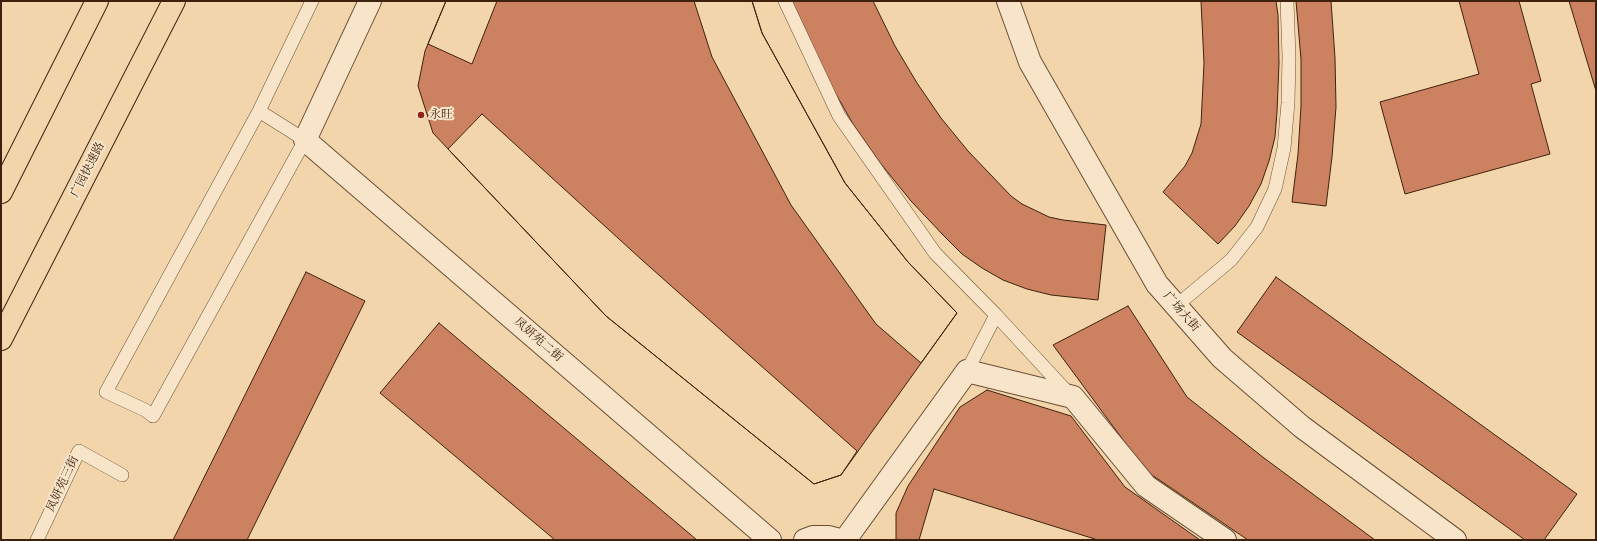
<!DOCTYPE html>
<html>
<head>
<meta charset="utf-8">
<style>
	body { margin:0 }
	#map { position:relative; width:1597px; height:541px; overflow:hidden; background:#f3d5ac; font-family:"IM FELL French Canon",serif }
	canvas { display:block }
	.frame { position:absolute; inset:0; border:2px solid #3e220d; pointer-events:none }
</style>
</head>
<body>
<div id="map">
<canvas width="1597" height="541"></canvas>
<div class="frame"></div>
</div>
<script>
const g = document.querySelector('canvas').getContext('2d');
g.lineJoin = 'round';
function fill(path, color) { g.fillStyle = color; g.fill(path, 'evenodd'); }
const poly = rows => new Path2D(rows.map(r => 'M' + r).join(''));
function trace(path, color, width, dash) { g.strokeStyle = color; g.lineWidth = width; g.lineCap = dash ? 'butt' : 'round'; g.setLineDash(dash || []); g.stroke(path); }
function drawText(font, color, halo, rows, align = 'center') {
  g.font = font + ' "IM FELL French Canon","Noto Serif SC",serif'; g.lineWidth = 4; g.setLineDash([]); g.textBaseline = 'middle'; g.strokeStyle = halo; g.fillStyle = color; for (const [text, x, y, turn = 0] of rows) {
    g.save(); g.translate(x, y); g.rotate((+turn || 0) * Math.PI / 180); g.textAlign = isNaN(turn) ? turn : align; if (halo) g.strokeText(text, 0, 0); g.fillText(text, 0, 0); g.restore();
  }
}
const building = poly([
	[446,1,752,1,762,33,845,183,908,262,957,313,841,475,814,484,606,316,433,133,418,86,425,51,446,1],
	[446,1,497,1,472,64,428,44,446,1],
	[694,1,752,1,762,33,845,183,908,262,957,313,921,363,876,324,791,205,712,57,694,1],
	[792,1,873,1,895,46,917,83,941,118,968,151,1011,196,1022,204,1049,217,1063,220,1106,225,1098,300,1051,295,1027,289,1003,280,982,268,962,254,944,236,911,201,881,164,853,124,829,82,792,1],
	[1201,1,1276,1,1278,15,1279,63,1277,112,1275,137,1269,161,1261,184,1249,206,1235,226,1218,244,1163,192,1185,166,1192,153,1201,124,1204,63,1201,1],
	[1296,1,1331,1,1335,58,1336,107,1332,157,1326,206,1292,202,1298,154,1301,106,1301,59,1296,1],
	[1459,1,1519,1,1541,81,1531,84,1550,154,1405,194,1380,102,1479,74,1459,1],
	[1569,1,1596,1,1596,91,1569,1],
	[482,114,642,260,857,451,841,475,814,484,606,316,448,149,482,114],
	[306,272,365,301,247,540,173,540,306,272],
	[1276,277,1577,494,1544,540,1525,540,1237,332,1276,277],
	[1128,306,1187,397,1264,458,1375,540,1248,540,1146,471,1053,345,1128,306],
	[439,323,697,540,555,540,380,393,439,323],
	[987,390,1071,416,1125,487,1200,540,898,540,896,539,896,513,908,486,960,407,987,390],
	[934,489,1098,540,919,540,934,489]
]);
fill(building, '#cc8161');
trace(building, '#3e220d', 1);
const service = poly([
	[785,1,839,116,935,253,996,315,1070,395],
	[259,111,305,140,153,416,145,410,106,392,259,111,312,1],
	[1176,306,1231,260,1257,227,1275,189,1284,148,1288,103,1289,57,1287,1],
	[967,371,996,315],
	[37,540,79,451,122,475]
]);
const minor = poly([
	[370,1,305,140,770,540],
	[805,540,813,537,829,537,840,540],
	[845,540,967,371,1073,397,1146,486,1225,540]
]);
const tertiary = poly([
	[1008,1,1030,62,1157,284,1222,358,1302,427,1455,540]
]);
const trunk = poly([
	[1,192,97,1],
	[1,339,174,1]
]);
trace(service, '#6b4f35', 14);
trace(minor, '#6b4f35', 24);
trace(tertiary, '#6b4f35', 24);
trace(trunk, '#3e220d', 24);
trace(service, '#f7e4c9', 13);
trace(minor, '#f7e4c9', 22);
trace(tertiary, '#f7e4c9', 22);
trace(trunk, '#f3d5ac', 22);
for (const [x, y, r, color] of [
	[421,115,4,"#8f2418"]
]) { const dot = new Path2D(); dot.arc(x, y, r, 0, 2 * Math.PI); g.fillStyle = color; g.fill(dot); trace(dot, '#f7e4c9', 1.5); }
drawText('12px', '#3e220d', '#f7e4c9', [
	["永旺",429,115]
], 'left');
drawText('12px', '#3e220d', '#f7e4c9', [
	["广园快速路",88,170,-63],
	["广场大街",1181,312,49],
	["凤妍苑二街",538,340,41],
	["凤妍苑三街",63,484,-65]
]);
</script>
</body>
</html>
